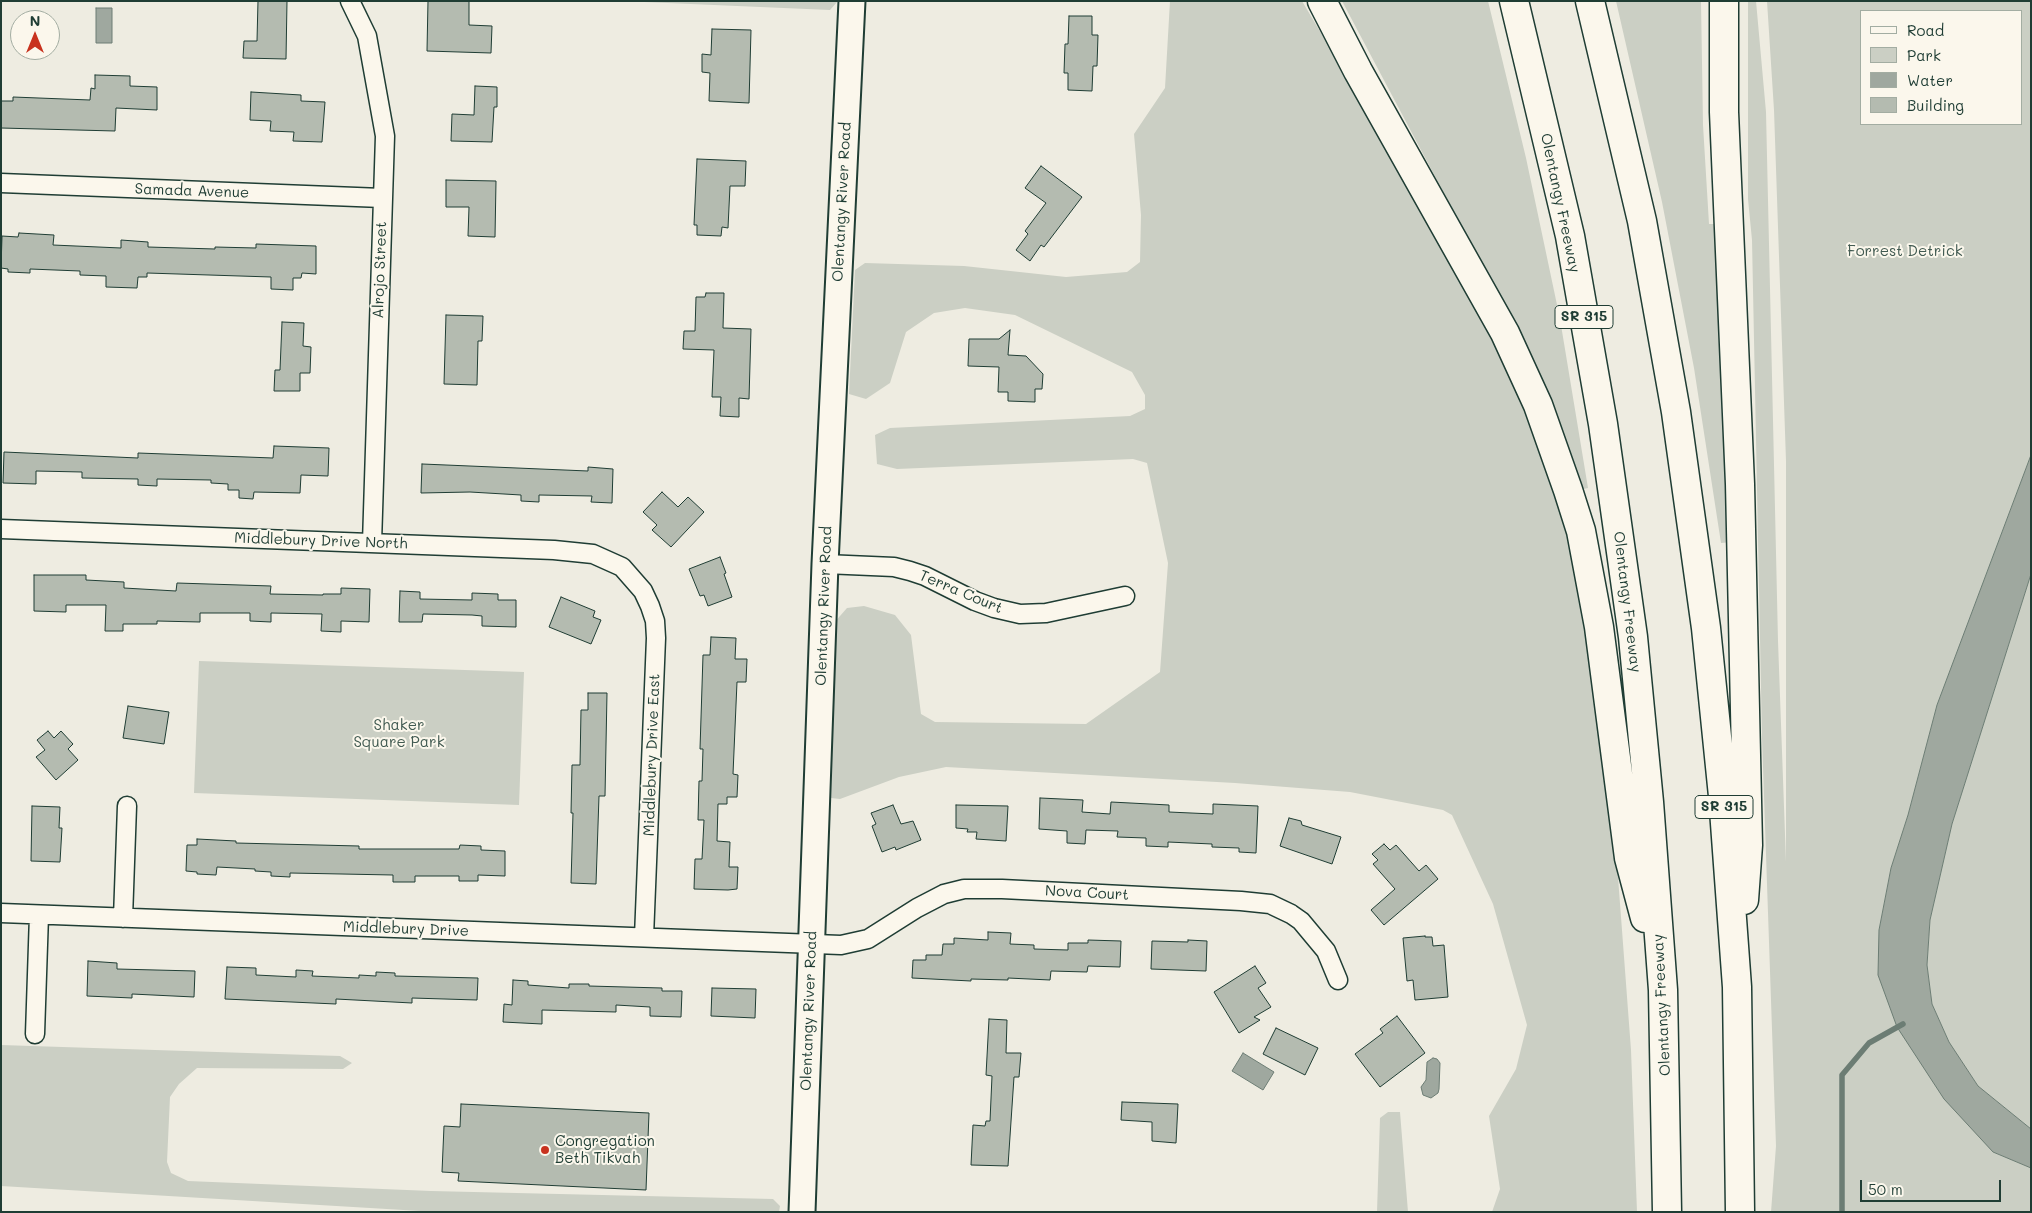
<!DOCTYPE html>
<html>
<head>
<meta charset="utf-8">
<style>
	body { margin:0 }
	#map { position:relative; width:2032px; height:1213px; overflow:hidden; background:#eeece1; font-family:Mali,sans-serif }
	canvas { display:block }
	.frame { position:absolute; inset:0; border:2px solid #1f3d34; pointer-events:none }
	.legend { position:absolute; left:1860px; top:10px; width:162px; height:115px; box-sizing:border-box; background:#fbf7ec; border:1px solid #a3ada2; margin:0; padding:6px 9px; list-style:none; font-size:15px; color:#1f3d34 }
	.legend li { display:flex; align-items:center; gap:10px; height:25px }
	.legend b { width:25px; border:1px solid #a3ada2 }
	.north { position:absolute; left:10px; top:10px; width:50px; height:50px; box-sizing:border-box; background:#fbf7ec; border:1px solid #a3ada2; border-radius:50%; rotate:0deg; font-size:14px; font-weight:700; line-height:20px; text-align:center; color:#1f3d34 }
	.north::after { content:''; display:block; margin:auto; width:18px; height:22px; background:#c8321e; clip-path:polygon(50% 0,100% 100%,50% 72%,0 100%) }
	.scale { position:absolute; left:1860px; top:1180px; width:141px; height:22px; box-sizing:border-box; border:2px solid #1f3d34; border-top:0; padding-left:6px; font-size:15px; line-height:18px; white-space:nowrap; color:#1f3d34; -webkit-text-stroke:4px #fbf7ec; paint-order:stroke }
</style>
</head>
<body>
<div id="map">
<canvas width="2032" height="1213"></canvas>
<div class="frame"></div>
<ul class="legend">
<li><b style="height:6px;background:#fbf7ec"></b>Road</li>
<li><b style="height:14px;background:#cbcfc4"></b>Park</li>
<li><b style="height:14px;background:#9fa89f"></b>Water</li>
<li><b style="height:14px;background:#b4bbb0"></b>Building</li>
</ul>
<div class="north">N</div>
<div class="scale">50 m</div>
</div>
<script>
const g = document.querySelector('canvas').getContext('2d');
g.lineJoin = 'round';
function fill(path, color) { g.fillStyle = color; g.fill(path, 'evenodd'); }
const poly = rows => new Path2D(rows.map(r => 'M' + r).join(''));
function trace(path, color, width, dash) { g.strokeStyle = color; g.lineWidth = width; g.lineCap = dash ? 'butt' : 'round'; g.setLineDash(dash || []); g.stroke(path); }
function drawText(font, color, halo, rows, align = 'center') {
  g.font = font + ' Mali,sans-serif'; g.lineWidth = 4; g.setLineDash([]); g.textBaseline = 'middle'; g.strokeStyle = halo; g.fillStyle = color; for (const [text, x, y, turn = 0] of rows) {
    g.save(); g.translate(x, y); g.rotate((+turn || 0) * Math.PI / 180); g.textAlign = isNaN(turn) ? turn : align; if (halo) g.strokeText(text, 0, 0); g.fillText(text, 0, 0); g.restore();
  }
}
fill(poly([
	[621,1,838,1,830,10],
	[1170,1,1302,1,1441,236,1498,342,1539,439,1565,519,1587,630,1618,877,1631,1050,1637,1212,1492,1212,1500,1189,1489,1116,1516,1069,1527,1025,1493,904,1452,815,1443,810,1350,792,1235,783,946,767,899,777,840,799,831,798,833,624,847,608,864,606,895,615,911,635,921,714,935,722,1086,724,1160,672,1168,563,1147,463,1133,459,897,469,877,464,875,435,890,428,1130,416,1145,409,1145,395,1132,372,1015,315,965,308,934,313,906,332,890,383,866,399,849,394,855,270,865,263,964,266,1066,277,1127,272,1140,262,1141,215,1134,134,1165,88],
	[1342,1,1488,1,1526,158,1560,319,1588,488,1579,490,1519,335],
	[1616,1,1701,1,1703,125,1709,224,1714,224,1727,399,1733,542,1721,543,1694,368,1662,202],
	[1748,1,1756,1,1766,112,1778,641,1786,862,1786,461,1774,110,1767,1,2031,1,2031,455,1937,706,1908,815,1891,868,1879,930,1993,1152,2031,1168,2031,1212,1771,1212,1776,1146,1762,738,1752,240,1748,199],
	[1861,11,2021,11,2021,124,1861,124],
	[2031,574,2031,1129,1978,1086,1949,1042,1932,1004,1927,965,1930,920,1952,824],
	[199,661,524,672,519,805,194,793],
	[1,1045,340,1056,352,1063,343,1069,197,1068,179,1084,170,1097,167,1162,171,1173,188,1181,431,1191,773,1199,780,1206,779,1212,437,1212,1,1186],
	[1388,1112,1400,1112,1408,1212,1377,1212,1380,1118]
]), '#cbcfc4');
const water = poly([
	[96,8,112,8,112,43,96,43,96,8],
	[2031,455,2031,574,1952,824,1930,920,1927,965,1932,1004,1949,1042,1978,1086,2031,1129,2031,1168,1993,1152,1944,1099,1897,1027,1878,975,1879,930,1891,868,1908,815,1937,705,2031,455],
	[1243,1053,1274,1072,1263,1090,1232,1071,1243,1053],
	[1433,1058,1437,1059,1440,1063,1439,1089,1438,1093,1431,1098,1423,1095,1421,1087,1426,1080,1427,1062,1433,1058]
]);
fill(water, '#9fa89f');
trace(water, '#6c7d74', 1);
trace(poly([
	[1842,1212,1842,1075,1869,1043,1903,1024]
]), '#6c7d74', 5.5);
const building = poly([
	[258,1,287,1,286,59,243,58,244,41,257,41,258,1],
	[428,1,469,1,469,25,492,26,491,53,427,51,428,1],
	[1069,16,1092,16,1092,35,1098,35,1097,66,1093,66,1092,91,1068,90,1068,73,1064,73,1065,44,1068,44,1069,16],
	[712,29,751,30,749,103,709,101,710,73,702,72,702,54,711,55,712,29],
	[95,75,130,76,130,86,157,87,157,110,116,108,115,131,1,128,1,101,13,101,13,97,90,100,91,88,95,89,95,75],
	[475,86,497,87,497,107,494,107,492,142,451,141,452,114,474,115,475,86],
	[251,92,301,95,301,101,325,102,322,142,293,141,294,132,270,131,271,121,250,120,251,92],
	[697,159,746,161,745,186,730,186,728,228,722,227,721,236,697,235,697,225,694,225,697,159],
	[1041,166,1082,197,1044,247,1041,245,1030,261,1016,250,1028,234,1025,231,1046,203,1025,188,1041,166],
	[446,180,496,181,495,237,468,236,469,207,446,207,446,180],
	[19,233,54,235,53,245,121,248,121,240,148,242,148,247,215,249,215,247,256,248,256,244,316,246,316,274,302,273,301,278,293,278,293,290,271,289,271,277,147,273,147,277,138,277,137,288,106,287,106,276,80,275,80,271,30,269,30,273,8,272,8,269,1,268,2,236,18,237,19,233],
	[706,293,724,293,723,328,751,329,749,399,739,398,739,417,720,416,721,397,712,397,714,350,683,349,684,331,695,331,696,297,705,297,706,293],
	[446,315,483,316,482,341,478,341,477,385,444,384,446,315],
	[282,322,304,323,303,346,311,347,310,373,300,373,300,391,274,391,275,370,280,370,282,322],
	[1010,330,1008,355,1026,356,1043,374,1042,389,1035,389,1035,402,1008,401,1008,392,998,392,999,367,968,366,969,339,999,339,1010,330],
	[274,446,329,448,328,476,301,475,300,493,254,492,253,499,239,498,239,490,228,490,228,484,211,483,211,480,157,479,157,486,138,485,138,479,82,478,82,472,36,471,36,484,3,483,4,452,138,458,138,453,273,458,274,446],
	[422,464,588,471,588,467,613,469,612,503,591,502,592,496,539,495,539,502,521,501,521,495,470,492,421,493,422,464],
	[662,492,678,507,688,497,704,512,671,547,652,530,657,525,643,512,662,492],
	[720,557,726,573,724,574,732,597,708,606,704,595,700,596,689,569,720,557],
	[34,575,86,575,86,580,124,582,124,588,176,591,177,583,271,586,270,594,323,595,323,594,341,594,341,588,370,589,369,622,341,621,341,632,321,631,322,614,271,613,271,622,250,621,250,613,200,613,200,622,157,621,157,624,123,624,123,631,105,631,106,605,66,605,66,612,34,611,34,575],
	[400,591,420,592,420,599,472,600,472,593,498,594,498,600,516,600,516,627,482,626,482,616,472,615,423,614,422,622,399,622,400,591],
	[561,597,595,611,593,617,601,620,591,644,549,627,561,597],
	[711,637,736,638,735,659,747,659,746,682,737,682,733,774,738,775,737,797,727,797,727,804,718,804,717,841,730,842,729,867,738,867,737,889,728,890,694,889,695,859,702,859,704,820,698,820,699,781,702,781,703,749,700,749,703,655,710,655,711,637],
	[588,693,607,693,605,796,599,796,596,884,571,883,573,813,571,813,572,765,580,765,581,710,588,710,588,693],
	[128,706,169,712,164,744,123,738,128,706],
	[48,731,54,738,61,731,73,744,68,749,78,760,56,780,36,757,45,750,37,740,48,731],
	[1040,798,1083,800,1082,812,1110,814,1111,802,1169,805,1169,812,1213,814,1213,804,1258,806,1256,853,1239,852,1239,848,1212,847,1212,844,1168,842,1168,847,1146,846,1146,838,1117,837,1118,831,1086,830,1085,844,1067,843,1067,831,1039,829,1040,798],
	[893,805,901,824,913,821,921,840,896,850,895,847,882,852,872,826,876,824,871,813,893,805],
	[956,805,1008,806,1006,841,976,839,977,832,967,832,968,829,956,828,956,805],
	[32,806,60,807,59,828,62,828,60,862,31,861,32,806],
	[1289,818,1301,821,1302,825,1341,837,1332,864,1280,846,1289,818],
	[197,839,236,841,236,843,359,846,359,849,459,849,460,845,481,846,481,850,505,851,505,876,478,875,478,881,459,881,459,876,415,876,415,882,393,882,393,875,290,873,290,877,271,876,271,872,255,871,255,869,217,867,216,875,197,874,197,872,186,871,187,845,197,845,197,839],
	[1384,844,1390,850,1396,845,1419,871,1426,865,1438,879,1384,925,1371,910,1395,889,1373,864,1378,860,1372,854,1384,844],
	[988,932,1011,933,1010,944,1034,945,1034,949,1068,950,1068,943,1088,943,1088,940,1121,941,1120,967,1088,966,1087,972,1051,971,1050,980,1008,978,1008,980,971,979,971,981,912,978,913,960,926,960,926,955,942,955,943,944,954,944,954,938,988,940,988,932],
	[1425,936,1425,937,1432,937,1433,946,1444,945,1448,997,1415,1000,1413,980,1407,981,1403,938,1425,936],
	[1188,940,1207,941,1206,971,1151,969,1152,941,1188,942,1188,940],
	[88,961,117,963,117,969,195,971,194,997,132,994,132,998,87,996,88,961],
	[1255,966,1266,983,1258,988,1271,1007,1254,1017,1260,1020,1239,1033,1214,992,1255,966],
	[227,967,256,968,256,975,296,977,296,970,313,971,312,976,359,978,359,975,376,976,376,972,395,973,395,976,478,978,477,1000,412,998,412,1003,336,999,336,1004,225,999,227,967],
	[513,980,528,981,528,985,569,988,569,984,589,984,589,986,662,988,662,991,682,991,681,1017,650,1016,650,1007,616,1005,616,1012,542,1010,542,1024,503,1022,504,1004,512,1005,513,980],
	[712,988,756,989,755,1018,711,1016,712,988],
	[1397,1016,1425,1053,1380,1087,1355,1054,1383,1033,1380,1029,1397,1016],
	[989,1019,1007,1020,1006,1053,1021,1053,1019,1077,1014,1077,1008,1166,971,1165,973,1125,985,1126,986,1121,990,1121,992,1076,986,1075,989,1019],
	[1276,1028,1318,1048,1305,1075,1263,1054,1276,1028],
	[1122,1102,1178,1104,1176,1143,1152,1141,1152,1122,1121,1120,1122,1102],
	[461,1104,649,1113,646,1190,458,1181,459,1173,442,1172,444,1126,460,1127,461,1104]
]);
fill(building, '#b4bbb0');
trace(building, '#1f3d34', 1);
const street = poly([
	[350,1,367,36,385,136,372,543],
	[1,183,382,198],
	[1,529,554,550,593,554,622,567,643,591,650,606,655,621,656,638,644,937],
	[825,564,894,567,910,571,925,576,975,601,994,608,1020,614,1046,613,1125,596],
	[1,913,841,945,868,939,917,908,944,894,964,889,1002,889,1241,901,1270,904,1291,914,1301,921,1326,951,1338,980],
	[123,918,127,806],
	[35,1034,39,915]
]);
const secondary = poly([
	[802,1212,825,564,852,1]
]);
const highway = poly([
	[1322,1,1358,71,1505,333,1538,405,1568,490,1581,531,1599,627,1629,858,1645,918],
	[1514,1,1570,236,1603,424,1633,637,1649,802,1663,990,1667,1212],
	[1590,1,1642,221,1676,412,1706,628,1723,796,1737,987,1740,1212],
	[1724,1,1724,112,1740,484,1748,845,1744,900]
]);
trace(street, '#1f3d34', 21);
trace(secondary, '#1f3d34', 29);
trace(highway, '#1f3d34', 31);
trace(street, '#fbf7ec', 18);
trace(secondary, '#fbf7ec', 25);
trace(highway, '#fbf7ec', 28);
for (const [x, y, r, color] of [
	[545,1150,5,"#c8321e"]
]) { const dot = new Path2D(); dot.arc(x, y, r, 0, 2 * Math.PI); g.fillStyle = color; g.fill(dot); trace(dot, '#fbf7ec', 2); }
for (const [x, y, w] of [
	[1584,317,58],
	[1724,807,58]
]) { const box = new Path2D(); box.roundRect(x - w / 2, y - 11.5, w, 23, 4); g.fillStyle = '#fbf7ec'; g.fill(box); trace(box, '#1f3d34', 1); }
drawText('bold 14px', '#1f3d34', null, [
	["SR 315",1584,317],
	["SR 315",1724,807]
]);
drawText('15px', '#1f3d34', '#fbf7ec', [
	["Samada Avenue",192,191,2],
	["Olentangy River Road",842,202,-87],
	["Olentangy Freeway",1560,203,78],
	["Alrojo Street",380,270,-88],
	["Middlebury Drive North",321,541,2],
	["Terra Court",961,592,23],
	["Olentangy Freeway",1627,602,83],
	["Olentangy River Road",824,606,-88],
	["Middlebury Drive East",652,755,-88],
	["Nova Court",1087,893,3],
	["Middlebury Drive",406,929,2],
	["Olentangy Freeway",1662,1005,-93],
	["Olentangy River Road",809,1011,-88]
]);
drawText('15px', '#415a51', '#fbf7ec', [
	["Forrest Detrick",1905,251],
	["Shaker",399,725],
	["Square Park",399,742]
]);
drawText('15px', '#1f3d34', '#fbf7ec', [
	["Congregation",555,1141],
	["Beth Tikvah",555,1158]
], 'left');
</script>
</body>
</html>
